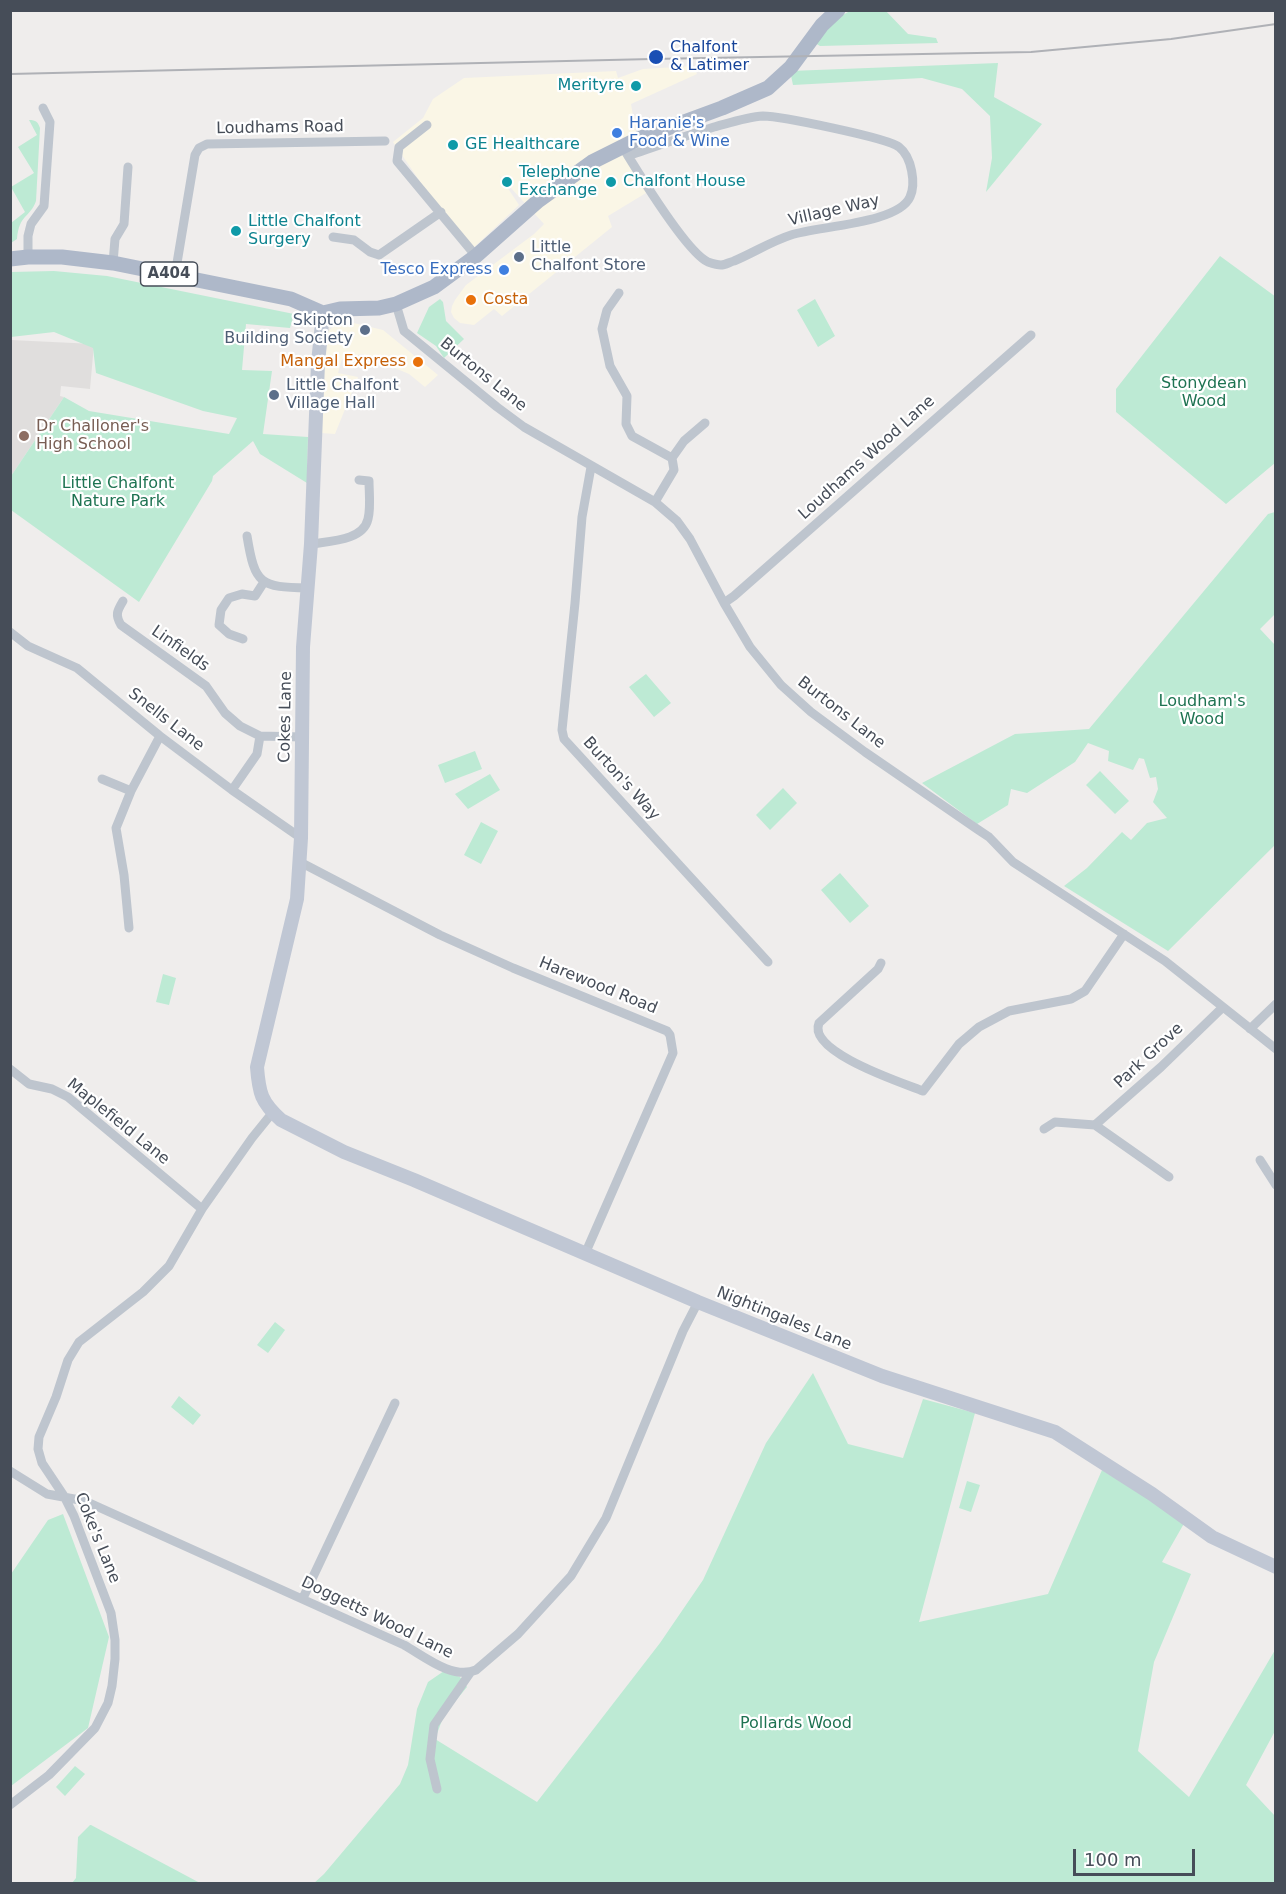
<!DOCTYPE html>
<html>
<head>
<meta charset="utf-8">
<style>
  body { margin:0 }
  #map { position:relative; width:1286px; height:1894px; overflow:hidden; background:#efedec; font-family:"DejaVu Sans",sans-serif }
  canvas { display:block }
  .frame { position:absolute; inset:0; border:12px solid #464d58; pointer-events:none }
  .scale { position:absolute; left:1073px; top:1849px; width:122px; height:27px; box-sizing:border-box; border:3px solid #464d58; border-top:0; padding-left:8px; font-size:18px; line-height:21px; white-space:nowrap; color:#464d58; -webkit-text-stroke:4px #fff; paint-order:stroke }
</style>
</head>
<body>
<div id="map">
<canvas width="1286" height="1894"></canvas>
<div class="frame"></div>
<div class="scale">100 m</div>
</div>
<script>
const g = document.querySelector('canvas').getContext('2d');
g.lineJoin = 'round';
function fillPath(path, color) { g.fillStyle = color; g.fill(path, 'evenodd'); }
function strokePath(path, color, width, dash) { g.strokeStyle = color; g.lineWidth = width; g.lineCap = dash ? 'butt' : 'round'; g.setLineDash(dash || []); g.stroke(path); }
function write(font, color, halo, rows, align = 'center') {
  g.font = font + ' "DejaVu Sans",sans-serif'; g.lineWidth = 4.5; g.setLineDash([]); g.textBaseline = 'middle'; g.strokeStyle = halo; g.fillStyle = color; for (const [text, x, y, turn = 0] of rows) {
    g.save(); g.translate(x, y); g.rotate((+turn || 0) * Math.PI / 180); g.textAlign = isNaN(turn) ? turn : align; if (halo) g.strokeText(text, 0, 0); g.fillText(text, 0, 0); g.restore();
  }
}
const commercial = new Path2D(`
  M693 66 697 74 631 104 636 133 623 146 646 193 608 216 612 227 502 316 494 309 474 325 460 323 454 318 451 312 452 306 455 300 466 285 534 234 544 224 499 175 519 205 470 251 441 212 393 142 423 118 433 99 464 78 616 71 618 78 643 69Z
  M341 320 383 330 438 375 425 387 409 374 362 354 342 359 338 373 358 377 335 434 321 433 326 333Z`);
const education = new Path2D(`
  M11 340 94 344 90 389 61 386 60 396 64 397 11 476Z`);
const green = new Path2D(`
  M885 10 908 34 936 38 938 43 820 46 815 43 839 17 850 11Z
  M998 63 994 97 1042 124 986 192 992 158 990 116 962 89 922 78 793 85 790 71Z
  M29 120C36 120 38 122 40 128L36 201C30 218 19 214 17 239L11 243V223L25 212 11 187 34 173 18 147 37 135Z
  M1220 256 1276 297 1275 463 1226 504 1116 412V389Z
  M54 271 107 276 294 314 290 328 246 324 242 370 272 371 263 434 308 437 307 483 260 454 253 441 213 476 212 481 139 602 11 510V476L64 397 89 411 229 434 237 418 203 411 96 373 93 348 54 332 11 337V272Z
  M440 299 443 302 446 321 464 339 444 358 436 346 417 333 429 307Z
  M815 299 835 336 818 347 797 310Z
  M1275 512V614L1260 629 1275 645V845L1168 951 1064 886 1087 868 1122 832 1131 840 1147 823 1167 818 1153 802 1158 789 1156 777 1150 778 1144 759 1139 758 1133 770 1108 761 1109 751 1088 743 1075 762 1027 793 1011 789 1008 805 977 824 922 783 1015 734 1089 729 1268 514Z
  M646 674 671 703 654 717 629 687Z
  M475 751 482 769 445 783 438 765Z
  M1100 771 1129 801 1115 814 1086 785Z
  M490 774 500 790 468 809 455 794Z
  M783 788 797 803 770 830 756 815Z
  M481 822 498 831 481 864 464 855Z
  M840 873 869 906 850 923 821 890Z
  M163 974 176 978 169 1005 156 1002Z
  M275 1322 285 1330 268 1353 257 1345Z
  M813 1373 848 1444 903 1458 923 1399 975 1413 919 1622 1048 1594 1102 1470 1186 1520 1162 1562 1191 1574 1154 1662 1138 1751 1189 1797 1275 1650V1731L1246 1785 1275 1816V1883L313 1884 324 1874 400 1784 408 1765 417 1709 428 1682 444 1671 460 1677 467 1687 444 1715 435 1739 537 1802 660 1643 703 1580 766 1443Z
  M179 1396 201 1415 193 1425 171 1407Z
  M967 1481 980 1485 971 1512 959 1508Z
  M63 1514 109 1637 88 1728 11 1786V1574L48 1520Z
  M75 1766 85 1774 65 1796 56 1787Z
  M90 1825H91L200 1883H72L76 1878 78 1837Z`);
const minor = new Path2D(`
  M427 125 399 147 397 161 476 256
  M622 146C636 169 686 252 708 262 711 263 718 265 721 265 725 265 730 262 734 261 753 253 772 241 791 235 818 226 898 224 910 197 916 184 912 157 899 147 888 138 780 116 763 116 747 117 729 123 714 127 685 136 657 146 628 156
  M333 237 354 240 370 252 379 255 441 212
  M28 257V236L31 224 44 206 50 122 43 108
  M113 263 115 239 124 224 128 167
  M175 275 195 155 199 148 207 144 385 141
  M619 293 607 310 602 329 610 366 627 396 626 424 632 436 672 458 674 470 655 502
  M396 304 404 331 497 407 524 427 655 502 677 521 690 539 724 603 750 647 781 685 811 712 865 752 977 829 989 837 1013 862 1165 961 1276 1049
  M672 458 684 441 705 423
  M591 467 582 517 575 603 562 730 564 739 768 962
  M247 536C255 585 260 587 308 588
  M311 544C329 541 363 541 368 519 371 508 369 492 369 481L359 480
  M123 601C117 611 115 615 121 625L206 686 225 713 240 726 260 736 303 737
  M724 603 734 596 1031 335
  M10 632 28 646 77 668 160 736 232 790 301 838
  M243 639 229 634 219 625 221 610 229 598 242 594 255 596 264 582
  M102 779 131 791
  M232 790 257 754 260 736
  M300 862 440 935 513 968 667 1031 670 1035 673 1053 585 1254
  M129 928 124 875 116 828 131 791 160 736
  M881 963 878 969 819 1023C807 1052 903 1083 923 1091L959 1044 979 1027 1009 1011 1071 999 1085 991 1124 934
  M1250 1029 1276 1004
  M10 1069 29 1084 52 1089 68 1097 202 1209
  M1095 1125 1161 1067 1222 1008
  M1044 1129 1055 1122 1095 1125 1169 1177
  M1260 1160 1276 1185
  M10 1471 47 1494 85 1501 404 1645C424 1656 452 1680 476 1670L518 1634 571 1576 606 1518 683 1331 698 1302
  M303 1598 395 1403
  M437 1789 430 1759 434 1725 470 1673
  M10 1805 49 1775 95 1728 108 1703 112 1686 115 1659V1640L111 1613 74 1516 64 1496 42 1463 38 1449 39 1437 56 1397 68 1360 79 1342 143 1292 169 1266 202 1209 252 1138 273 1112`);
const secondary = new Path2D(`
  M323 313 318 363 311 544 303 647 301 838 297 899 257 1067C259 1093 261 1102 281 1120L344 1152 414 1180 698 1302 882 1376 1055 1432 1152 1494 1212 1537 1276 1567`);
const primary = new Path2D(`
  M10 259 28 257H62L113 263 291 299 323 313 340 309 379 308 396 304 434 287 476 256 538 201 592 162 638 139 722 108 768 88 791 67 822 25 838 10`);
const rail = new Path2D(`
  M10 74 652 59 1031 52 1171 39 1276 24`);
const markers = [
  [656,57,8,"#1a4fb4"],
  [636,86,6,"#0f9aa8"],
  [617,133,6,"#3f7fe0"],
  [453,145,6,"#0f9aa8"],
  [507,182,6,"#0f9aa8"],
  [611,182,6,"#0f9aa8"],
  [236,231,6,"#0f9aa8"],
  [519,257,6,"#5c6f8a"],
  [504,270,6,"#3f7fe0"],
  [471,300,6,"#e8710a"],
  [365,330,6,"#5c6f8a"],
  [418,362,6,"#e8710a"],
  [274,395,6,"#5c6f8a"],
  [24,436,6,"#8d6e63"]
];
const shields = [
  [169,274,57]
];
const shieldNames = [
  ["A404",169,274]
];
const transitNames = [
  ["Chalfont",670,48],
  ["& Latimer",670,66]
];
const cultureNames = [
  ["Merityre",624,86,"right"],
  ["GE Healthcare",465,145],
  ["Telephone",519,173],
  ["Exchange",519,191],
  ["Chalfont House",623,182],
  ["Little Chalfont",248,222],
  ["Surgery",248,240]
];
const shopNames = [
  ["Haranie's",629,124],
  ["Food & Wine",629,142],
  ["Tesco Express",492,270,"right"]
];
const streetNames = [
  ["Loudhams Road",280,128,-1],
  ["Village Way",834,211,-13],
  ["Burtons Lane",483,375,39],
  ["Loudhams Wood Lane",867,458,-42],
  ["Linfields",180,649,35],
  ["Burtons Lane",841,713,38],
  ["Cokes Lane",286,717,-89],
  ["Snells Lane",166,720,38],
  ["Burton's Way",621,779,48],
  ["Harewood Road",598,986,22],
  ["Park Grove",1149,1056,-43],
  ["Maplefield Lane",118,1122,39],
  ["Nightingales Lane",784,1319,22],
  ["Coke's Lane",97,1538,68],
  ["Doggetts Wood Lane",377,1618,26]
];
const serviceNames = [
  ["Little",531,248],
  ["Chalfont Store",531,266],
  ["Skipton",353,321,"right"],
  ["Building Society",353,339,"right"],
  ["Little Chalfont",286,386],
  ["Village Hall",286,404]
];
const foodNames = [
  ["Costa",483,300],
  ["Mangal Express",406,362,"right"]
];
const parkNames = [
  ["Stonydean",1204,384],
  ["Wood",1204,402],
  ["Little Chalfont",118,484],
  ["Nature Park",118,502],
  ["Loudham's",1202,702],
  ["Wood",1202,720],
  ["Pollards Wood",796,1724]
];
const educationNames = [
  ["Dr Challoner's",36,427],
  ["High School",36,445]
];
fillPath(commercial, '#faf6e6');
fillPath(education, '#e0dedd');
fillPath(green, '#bdead4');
strokePath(minor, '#bec5ce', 9);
strokePath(secondary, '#c0c7d4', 14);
strokePath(primary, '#aeb8c9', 15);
strokePath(rail, '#afb1b6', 2);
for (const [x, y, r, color] of markers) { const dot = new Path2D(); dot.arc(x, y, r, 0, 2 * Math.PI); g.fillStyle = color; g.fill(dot); strokePath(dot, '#fff', 2); }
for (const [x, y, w] of shields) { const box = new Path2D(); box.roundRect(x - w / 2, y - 12, w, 24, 4.5); g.fillStyle = '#fff'; g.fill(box); strokePath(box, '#464d58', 1.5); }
write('bold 15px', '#464d58', null, shieldNames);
write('16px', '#164399', '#fff', transitNames, 'left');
write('16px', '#0d838f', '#fff', cultureNames, 'left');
write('16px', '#366cbe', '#fff', shopNames, 'left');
write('16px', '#464d58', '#fff', streetNames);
write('16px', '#4e5e75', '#fff', serviceNames, 'left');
write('16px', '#c56008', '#fff', foodNames, 'left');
write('16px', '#1e7352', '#fff', parkNames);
write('16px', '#785e54', '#fff', educationNames, 'left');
</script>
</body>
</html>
